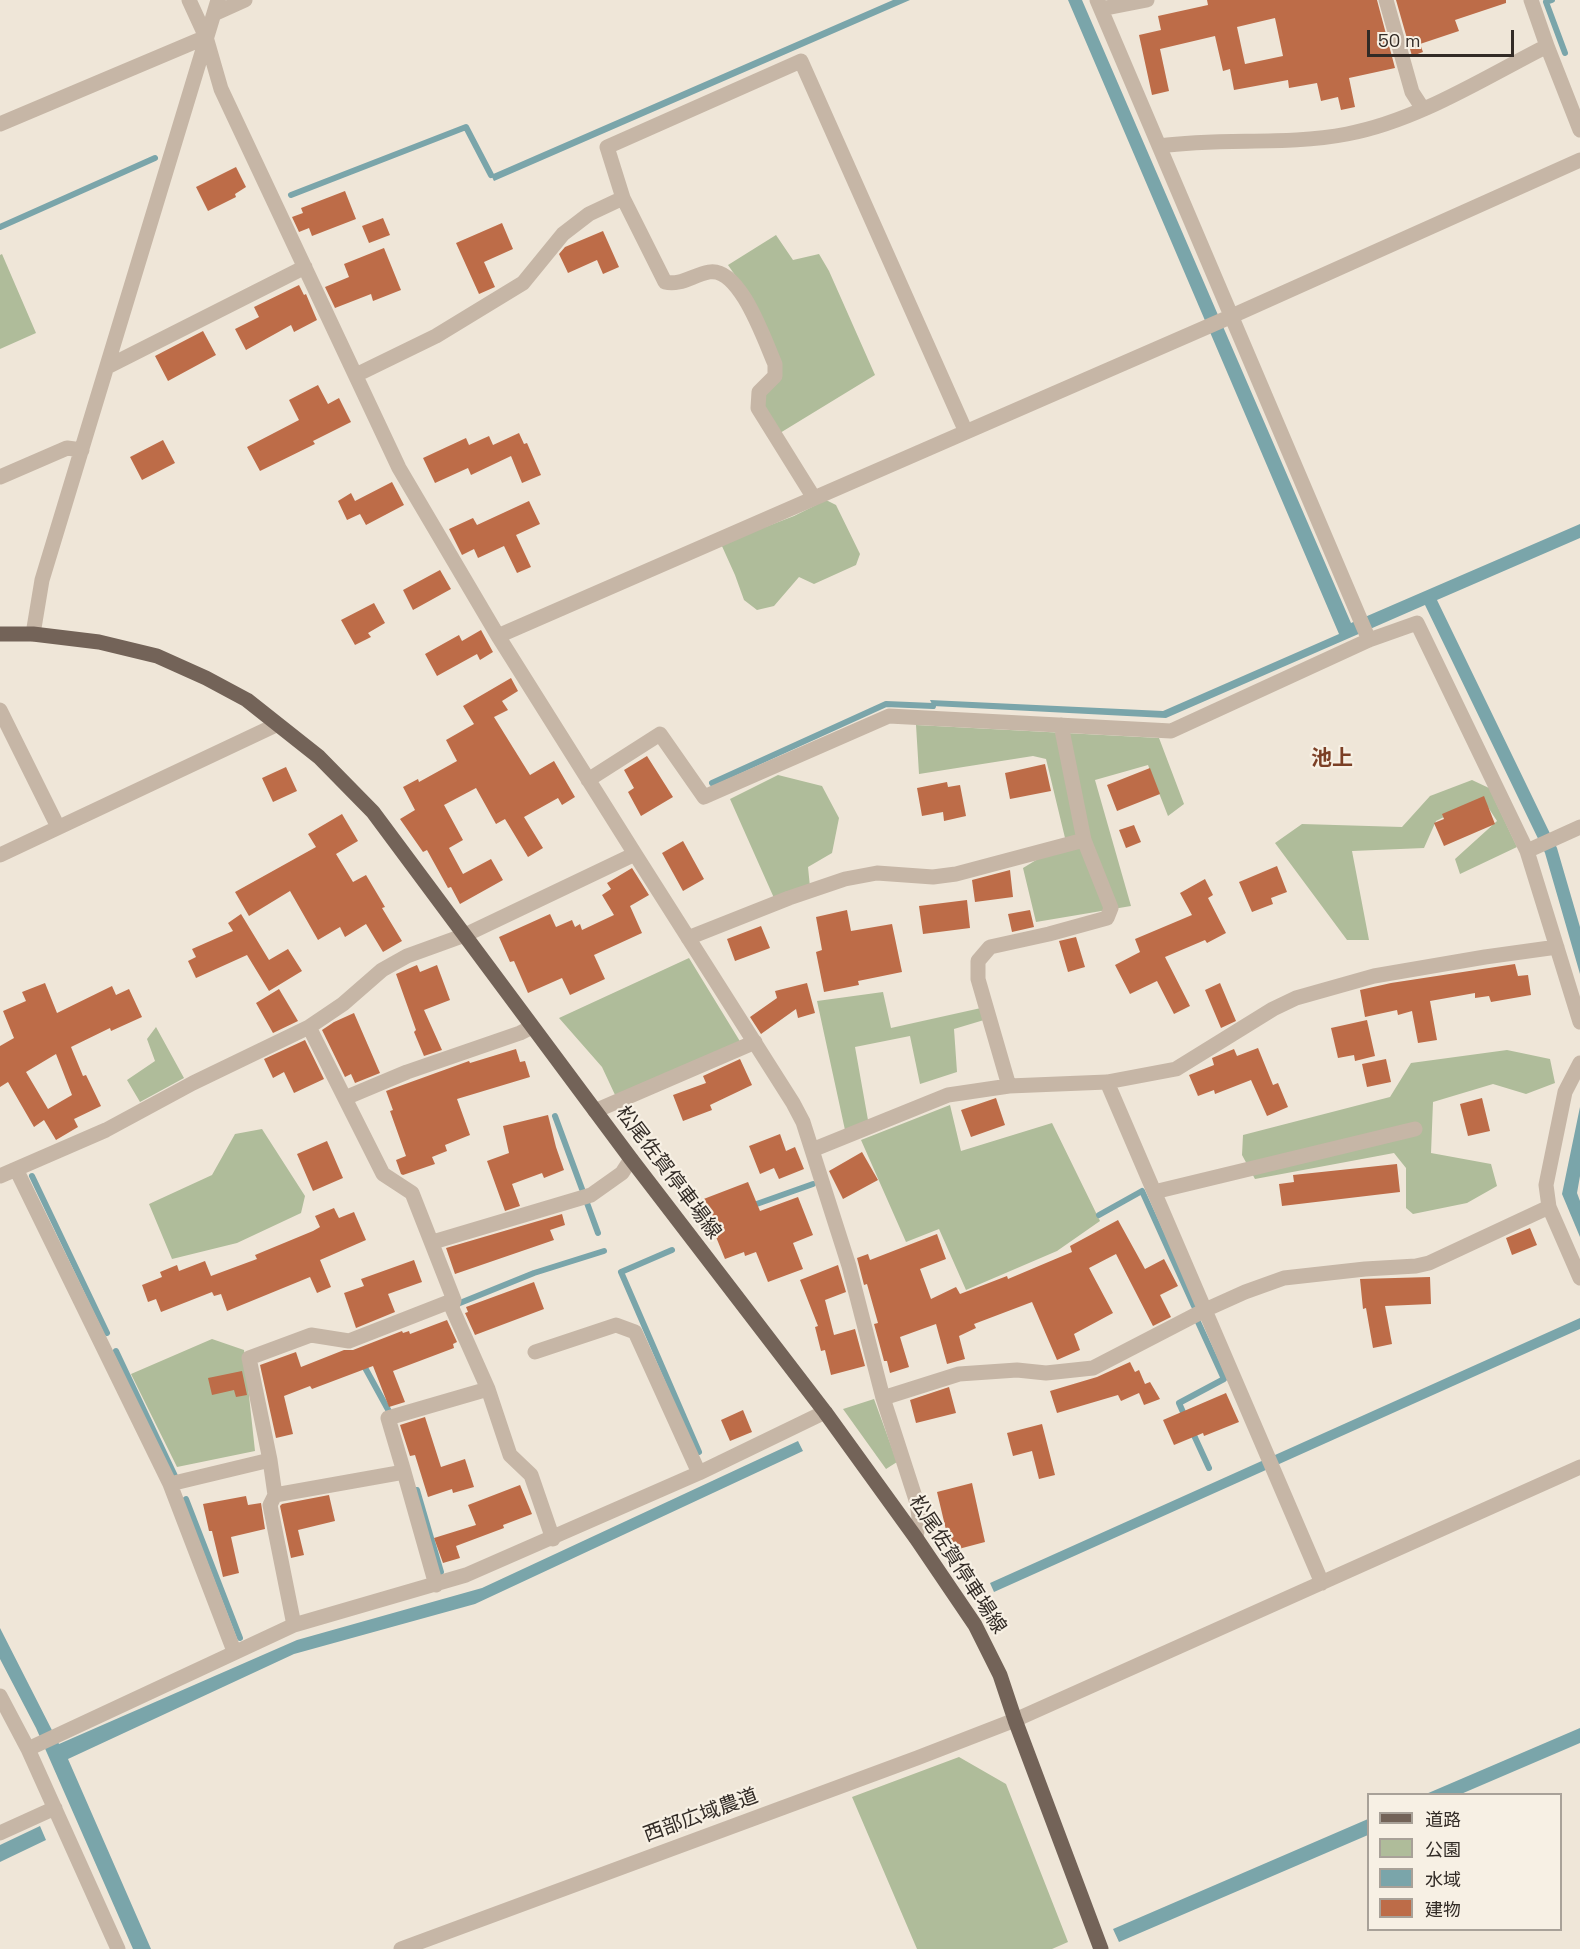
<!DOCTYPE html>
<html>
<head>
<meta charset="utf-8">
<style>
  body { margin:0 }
  #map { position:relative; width:1580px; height:1949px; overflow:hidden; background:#efe6d8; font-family:"Space Grotesk","Noto Sans JP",sans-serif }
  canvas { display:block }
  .legend { position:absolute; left:1367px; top:1793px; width:195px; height:138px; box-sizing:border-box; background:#f7f0e4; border:2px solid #a8a198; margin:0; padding:8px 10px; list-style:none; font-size:18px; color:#322b26 }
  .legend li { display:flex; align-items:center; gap:12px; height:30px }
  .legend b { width:30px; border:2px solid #a8a198 }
  .scale { position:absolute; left:1367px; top:30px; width:147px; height:27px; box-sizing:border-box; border:3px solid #322b26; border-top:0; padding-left:8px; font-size:18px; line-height:21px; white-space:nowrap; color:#322b26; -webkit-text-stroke:4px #f7f0e4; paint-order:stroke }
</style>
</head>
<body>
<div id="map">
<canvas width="1580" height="1949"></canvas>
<ul class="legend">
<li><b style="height:8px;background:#736358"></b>道路</li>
<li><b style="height:16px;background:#afbc9a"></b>公園</li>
<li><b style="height:16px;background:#7aa5aa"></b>水域</li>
<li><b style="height:16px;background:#bd6c48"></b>建物</li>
</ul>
<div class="scale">50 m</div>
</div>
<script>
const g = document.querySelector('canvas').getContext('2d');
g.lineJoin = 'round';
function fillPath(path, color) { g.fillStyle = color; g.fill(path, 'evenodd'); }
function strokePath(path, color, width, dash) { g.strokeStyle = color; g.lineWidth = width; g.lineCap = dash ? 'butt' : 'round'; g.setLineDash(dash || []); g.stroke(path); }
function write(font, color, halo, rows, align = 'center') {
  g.font = font + ' "Space Grotesk","Noto Sans JP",sans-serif'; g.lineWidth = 4.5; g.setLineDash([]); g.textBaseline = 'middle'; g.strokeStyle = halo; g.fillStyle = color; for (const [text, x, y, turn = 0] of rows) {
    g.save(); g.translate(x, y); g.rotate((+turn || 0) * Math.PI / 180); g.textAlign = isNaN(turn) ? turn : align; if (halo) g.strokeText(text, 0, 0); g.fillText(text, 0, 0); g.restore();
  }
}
const green = new Path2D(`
  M776 235 793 260 819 254 829 271 875 375 780 433 763 408 764 392 782 376 748 294 728 265Z
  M2 254 36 333 0 349V255Z
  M826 500 836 505 860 554 856 565 814 584 799 577 774 606 757 610 744 600 735 575 721 544 794 516Z
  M916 725 1159 738 1184 804 1168 816 1148 765 1095 780 1131 906 1036 922 1023 868 1066 842 1046 759 1033 756 919 774Z
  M778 775 822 786 839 818 832 853 808 867 810 887 774 898 730 799Z
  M1472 780 1489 788 1517 847 1460 874 1455 859 1497 821 1482 798 1436 821 1424 848 1352 851 1369 940H1347L1275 843 1302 824 1402 827 1430 796Z
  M689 958 741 1043 616 1097 602 1067 559 1018Z
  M883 992 891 1028 981 1008 984 1020 954 1029 957 1072 920 1084 910 1036 855 1047 868 1120 845 1130 817 1001Z
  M156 1027 184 1078 140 1102 127 1080 155 1061 147 1039Z
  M1507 1050 1550 1059 1555 1083 1526 1094 1493 1084 1433 1102 1431 1153 1491 1164 1497 1186 1467 1203 1413 1214 1406 1208V1168L1394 1153 1255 1179 1242 1155 1243 1135 1390 1097 1411 1063Z
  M950 1105 961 1151 1052 1123 1100 1221 1057 1251 966 1290 939 1229 906 1242 861 1140Z
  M262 1129 305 1196 301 1213 237 1243 172 1259 149 1204 212 1175 235 1134Z
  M212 1339 244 1350 255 1451 177 1467 131 1374Z
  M874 1399 897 1462 886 1469 843 1409Z
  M959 1757 1006 1784 1068 1942 1052 1949H917L852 1797Z`);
const water = new Path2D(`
  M893 0H910L494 181 491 175Z
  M1068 0H1082L1351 623 1580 524V538L1437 600 1557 848 1580 927V974L1545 853 1425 605 1166 718 933 706 930 700 1163 711 1339 634Z
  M1580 1107V1176L1577 1193 1580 1201V1237L1562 1194Z
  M1580 1318V1329L994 1592 990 1583Z
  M798 1441 803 1451 475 1604 294 1654 68 1759 151 1949H133L36 1728 0 1659V1628L59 1744 297 1640 482 1588Z
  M1580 1728V1743L1461 1794H1426Z
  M1368 1819V1835L1119 1942 1113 1929Z
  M40 1826 46 1840 0 1862V1845Z`);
const stream = new Path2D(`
  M1552 0 1546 2 1565 53
  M291 195 466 127 491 175
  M0 227 155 158
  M712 783 886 704 933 706
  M555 1116 582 1189
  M32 1176 107 1333
  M587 1203 598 1233
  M751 1206 813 1184
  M1099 1215 1142 1191 1194 1306
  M705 1228 718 1222
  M672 1250 621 1272 699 1452
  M455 1305 534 1273 604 1251
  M116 1351 175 1476
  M363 1364 391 1415
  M1186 1419 1179 1403 1224 1379 1198 1322
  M1192 1431 1209 1468
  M417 1490 441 1572
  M186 1499 240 1638`);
const building = new Path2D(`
  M1207 0H1377L1395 68 1349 78 1355 107 1341 110 1338 97 1321 101 1317 83 1289 88 1288 80 1234 90 1230 69 1223 71 1215 36 1160 49 1169 91 1152 95 1139 35 1161 30 1158 16 1208 5ZM1275 18 1283 56 1245 64 1237 27Z
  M1396 0H1506V3L1455 20 1459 31 1420 44 1423 52 1412 56Z
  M236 167 246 187 235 194 236 197 208 211 196 187Z
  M345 191 356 219 312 236 309 228 299 232 292 217 303 213 301 208Z
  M383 218 390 235 369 243 362 226Z
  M502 223 513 249 484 262 495 287 479 294 456 243Z
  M603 231 619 267 603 274 597 260 568 273 559 254 565 247Z
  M384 248 401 290 373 301 371 294 335 308 325 287 349 277 344 264Z
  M299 285 304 295 306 294 317 320 294 332 291 325 246 350 235 329 259 317 254 307Z
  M203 331 216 355 168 381 155 356Z
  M318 385 328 404 339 398 351 422 313 441 315 444 260 471 247 447 299 420 289 400Z
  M519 433 524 444 527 443 541 475 522 483 511 456 471 475 468 468 435 483 423 458 466 438 469 445 489 436 493 445Z
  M163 440 175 463 142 480 130 457Z
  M392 482 404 505 366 525 360 514 347 520 338 501 351 493 355 501Z
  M529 501 540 524 516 535 531 567 517 573 504 546 478 558 474 549 462 555 449 529 473 518 477 525Z
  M440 570 451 589 413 610 403 590Z
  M374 603 385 623 368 633 371 637 355 645 341 620Z
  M481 630 493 652 480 660 477 654 437 676 425 654 459 635 462 641Z
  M511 678 518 691 502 701 508 710 494 717 530 775 554 761 575 797 562 805 558 798 524 817 543 848 528 857 505 819 496 824 476 788 444 805 463 840 449 848 463 874 491 859 503 880 460 904 451 887 448 888 427 850 423 852 400 819 415 810 403 787 418 779 419 782 457 761 446 740 474 724 463 706Z
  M647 756 673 797 641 816 628 792 634 788 624 770Z
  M1045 764 1051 791 1010 799 1005 773Z
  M286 767 297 791 273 802 262 778Z
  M1150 768 1160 794 1117 811 1107 785Z
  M947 782 948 787 960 785 966 816 944 821 943 812 922 816 917 788Z
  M1484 796 1495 824 1444 846 1434 823 1444 819 1442 814Z
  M342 814 358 841 336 854 353 882 366 875 385 907 382 908 402 941 383 952 366 924 345 937 340 927 318 940 290 891 249 916 235 892 316 847 308 834Z
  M1134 825 1141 842 1126 848 1119 830Z
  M683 841 704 879 683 891 662 853Z
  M1277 866 1287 892 1271 898 1273 904 1252 912 1239 882Z
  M632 868 649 895 630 906 642 933 594 955 605 979 570 995 562 978 528 993 514 961 510 962 499 937 550 914 556 927 572 920 575 927 580 924 582 930 614 915 602 895 611 889 607 883Z
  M1010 870 1013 897 975 902 972 880Z
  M1205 879 1213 895 1208 898 1226 933 1207 943 1205 940 1165 957 1190 1006 1174 1014 1157 981 1130 994 1115 965 1140 952 1135 939 1192 915 1180 893Z
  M967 900 970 928 923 934 919 906Z
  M847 910 851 931 892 924 902 972 858 981 859 985 824 992 816 952 822 950 816 917Z
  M1030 910 1034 927 1012 932 1008 914Z
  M241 914 269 960 288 949 302 971 269 991 247 955 196 978 188 961 196 957 192 949 233 931 228 923Z
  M761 926 770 948 735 961 727 939Z
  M1076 937 1085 967 1068 972 1059 941Z
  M1515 964 1518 976 1528 975 1531 995 1491 1002 1489 996 1475 998V993L1430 1001 1437 1040 1418 1043 1412 1011 1398 1015 1397 1010 1365 1017 1360 990 1391 983Z
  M417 965 420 972 437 965 450 1000 424 1010 442 1050 424 1056 414 1032 416 1030 396 974Z
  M45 983 57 1013 112 986 116 995 129 989 142 1017 111 1031 110 1028 71 1047 83 1076 86 1075 101 1106 74 1119 78 1127 56 1140 44 1120 34 1127 8 1082 0 1087V1046L14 1038 3 1011 26 1001 22 992ZM56 1054 72 1095 48 1109 26 1072Z
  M807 983 815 1013 798 1018 796 1009 761 1034 750 1017 777 998 775 991Z
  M1220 983 1236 1021 1221 1028 1205 990Z
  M279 989 298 1021 273 1033 256 1003Z
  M354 1013 380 1073 355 1083 351 1074 345 1077 322 1030 334 1022Z
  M1367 1020 1375 1056 1355 1061 1354 1055 1338 1058 1331 1028Z
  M305 1040 324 1079 294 1093 284 1072 273 1078 264 1059Z
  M1258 1048 1273 1085 1278 1083 1288 1107 1267 1116 1251 1080 1215 1094 1214 1090 1198 1096 1189 1075 1214 1065 1212 1058 1234 1049 1237 1056Z
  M516 1049 520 1062 525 1061 530 1077 457 1099 470 1135 445 1145 447 1151 432 1157 435 1164 403 1175 401 1174 396 1160 406 1156 390 1111 393 1110 386 1091 469 1061 470 1063Z
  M740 1059 752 1085 710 1105 712 1110 683 1121 673 1095 706 1083 703 1076Z
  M1386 1059 1391 1082 1367 1087 1362 1064Z
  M996 1098 1005 1125 971 1137 961 1110Z
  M1482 1098 1490 1131 1468 1136 1460 1104Z
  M548 1115 556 1147 564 1170 544 1178 542 1173 512 1184 520 1206 505 1211 487 1161 509 1153 503 1126Z
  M780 1134 786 1151 795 1147 804 1169 779 1179 774 1168 760 1174 749 1146Z
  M327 1141 343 1178 313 1191 297 1154Z
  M862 1152 878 1180 843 1199 829 1171Z
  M1397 1164 1400 1192 1282 1206 1279 1184 1294 1182 1293 1175Z
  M748 1182 760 1211 798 1197 813 1235 793 1243 803 1269 768 1282 756 1252 745 1256 744 1252 725 1259 701 1200Z
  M334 1208 339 1218 354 1212 366 1240 320 1260 331 1287 317 1293 310 1277 227 1311 221 1294 214 1296 212 1292 161 1312 156 1299 148 1302 142 1285 162 1277 160 1272 177 1265 179 1271 205 1261 211 1276 257 1259 255 1255 313 1231 320 1227 315 1216Z
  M562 1214 565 1225 550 1230 554 1240 455 1274 446 1248Z
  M1118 1220 1145 1269 1164 1259 1178 1286 1160 1295 1171 1317 1153 1326 1116 1254 1089 1268 1113 1313 1074 1334 1080 1350 1057 1360 1032 1302 974 1324 976 1328 959 1336 965 1359 947 1364 936 1324 900 1337 909 1367 890 1373 887 1361H884L874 1324 878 1323 867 1284 864 1285 857 1258 868 1254 870 1260 937 1234 946 1259 920 1269 931 1299 956 1287 960 1294 1007 1276 1008 1279 1072 1252 1070 1246Z
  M1530 1228 1537 1245 1512 1255 1506 1238Z
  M414 1260 422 1282 388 1294 395 1312 356 1328 344 1293 364 1286 361 1279Z
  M838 1265 846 1292 825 1300 831 1323 834 1335 855 1329 865 1366 831 1375 825 1350 821 1351 815 1327 818 1326 800 1280Z
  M1430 1277 1431 1304 1385 1306 1392 1344 1373 1348 1366 1308 1363 1309 1360 1279Z
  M534 1282 544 1309 475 1335 465 1313 468 1312 466 1307Z
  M447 1320 457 1342 453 1344 454 1348 393 1371 405 1402 389 1407 373 1366 312 1389 310 1386 284 1396 293 1434 276 1438 260 1365 296 1352 301 1367 344 1350H353L402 1331 403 1333 409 1331 410 1334Z
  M1130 1362 1135 1372 1139 1370 1145 1384 1150 1382 1160 1399 1144 1405 1139 1393 1121 1401 1118 1395 1057 1413 1050 1391 1097 1377Z
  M242 1371 247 1395 236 1397 234 1390 212 1395 208 1378Z
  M949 1387 956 1413 916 1423 910 1400Z
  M1226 1393 1239 1422 1204 1436 1203 1433 1174 1445 1163 1420Z
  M743 1410 752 1432 730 1441 721 1420Z
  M425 1417 441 1467 465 1459 474 1487 453 1493 452 1489 428 1497 415 1455 410 1456 400 1425Z
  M1042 1424 1055 1475 1039 1479 1032 1451 1013 1456 1007 1433Z
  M972 1483 985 1542 951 1551 937 1492Z
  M520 1485 532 1514 503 1525 504 1528 456 1546 460 1558 443 1563 434 1538 476 1525 468 1505Z
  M329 1495 335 1521 298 1530 304 1555 291 1558 280 1506 282 1504Z
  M246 1496 248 1505 261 1503 265 1529 231 1537 239 1573 223 1577 212 1531H209L203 1504Z`);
const minor = new Path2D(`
  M1097 0 1369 640
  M1386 0 1412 92 1423 109
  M1531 0 1547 46
  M1101 9 1147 0
  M214 14 245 0
  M0 124 206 37
  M1160 146C1222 137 1285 146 1347 134 1417 121 1484 78 1547 46L1580 130
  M623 198 607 147 801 61 966 432
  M107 367 305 267
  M356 375 436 336 523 283 563 234 589 214 623 198 665 282C680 286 693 275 709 272 740 266 765 342 775 364V376L759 392 758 408 814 498
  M0 477 67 448 82 450
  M33 634 42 580 218 0
  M498 636 1232 316 1580 160
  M0 710 58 827
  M588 780 660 734 704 797 889 716 1171 731 1369 640 1417 623 1527 851 1580 1022
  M1527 851 1580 827
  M635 854 793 1103 803 1122 849 1266 883 1398 917 1503 919 1517 916 1538
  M0 855 276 725
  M688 938 789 898 845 879 877 873 933 877 956 874 1084 840 1061 725
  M309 1027 383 1174 412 1193 454 1300 452 1308 488 1389 510 1455 531 1475 553 1539
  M1580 1063 1565 1092 1546 1185 1549 1207 1580 1278
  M1107 1082 1322 1583
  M1009 1086 978 979V961L990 947 1049 934 1107 918 1111 908 1084 840
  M345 1098 407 1072 520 1033 532 1027
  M595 1111 755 1042
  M812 1150 948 1095 1009 1086 1107 1082 1176 1069 1273 1009 1296 998 1374 976 1485 957 1557 947
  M16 1169 170 1484 234 1651
  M0 1176 106 1130 193 1083 309 1027 343 1004 382 970 407 956 465 935 635 854 498 636 399 468 221 89 206 37 189 0
  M1154 1192 1415 1129
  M433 1242 591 1195 622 1173 631 1159
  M535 1352 616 1325 635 1332 699 1473
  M883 1398 959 1374 1017 1370 1046 1373 1093 1368 1205 1310 1245 1292 1284 1278 1365 1269 1416 1266 1429 1263 1549 1207
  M270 1460 275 1495 404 1472 436 1585
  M404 1472 388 1418 488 1389
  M170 1484 270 1460 249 1358 311 1335 349 1341 454 1300
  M275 1495 270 1505 294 1625
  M0 1696 28 1749 118 1949
  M28 1749 294 1625 466 1575 699 1473 825 1412
  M0 1833 55 1808
  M401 1949 917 1758 1015 1720 1580 1467`);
const major = new Path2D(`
  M0 634H33L99 642 157 656 206 678 247 700 319 757 373 812 631 1159 825 1412 916 1538 975 1625 1000 1675 1015 1720 1101 1949`);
const streetNames = [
  ["松尾佐賀停車場線",668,1173,53],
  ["松尾佐賀停車場線",957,1565,57],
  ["西部広域農道",701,1816,-20]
];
const neighbourhoodNames = [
  ["池上",1332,759]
];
fillPath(green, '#afbc9a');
fillPath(water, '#7aa5aa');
strokePath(stream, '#7aa5aa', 6);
fillPath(building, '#bd6c48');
strokePath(minor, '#c6b6a6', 15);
strokePath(major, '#736358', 15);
write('20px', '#322b26', '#f7f0e4', streetNames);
write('bold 21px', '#7b3f25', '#f7f0e4', neighbourhoodNames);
</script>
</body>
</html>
